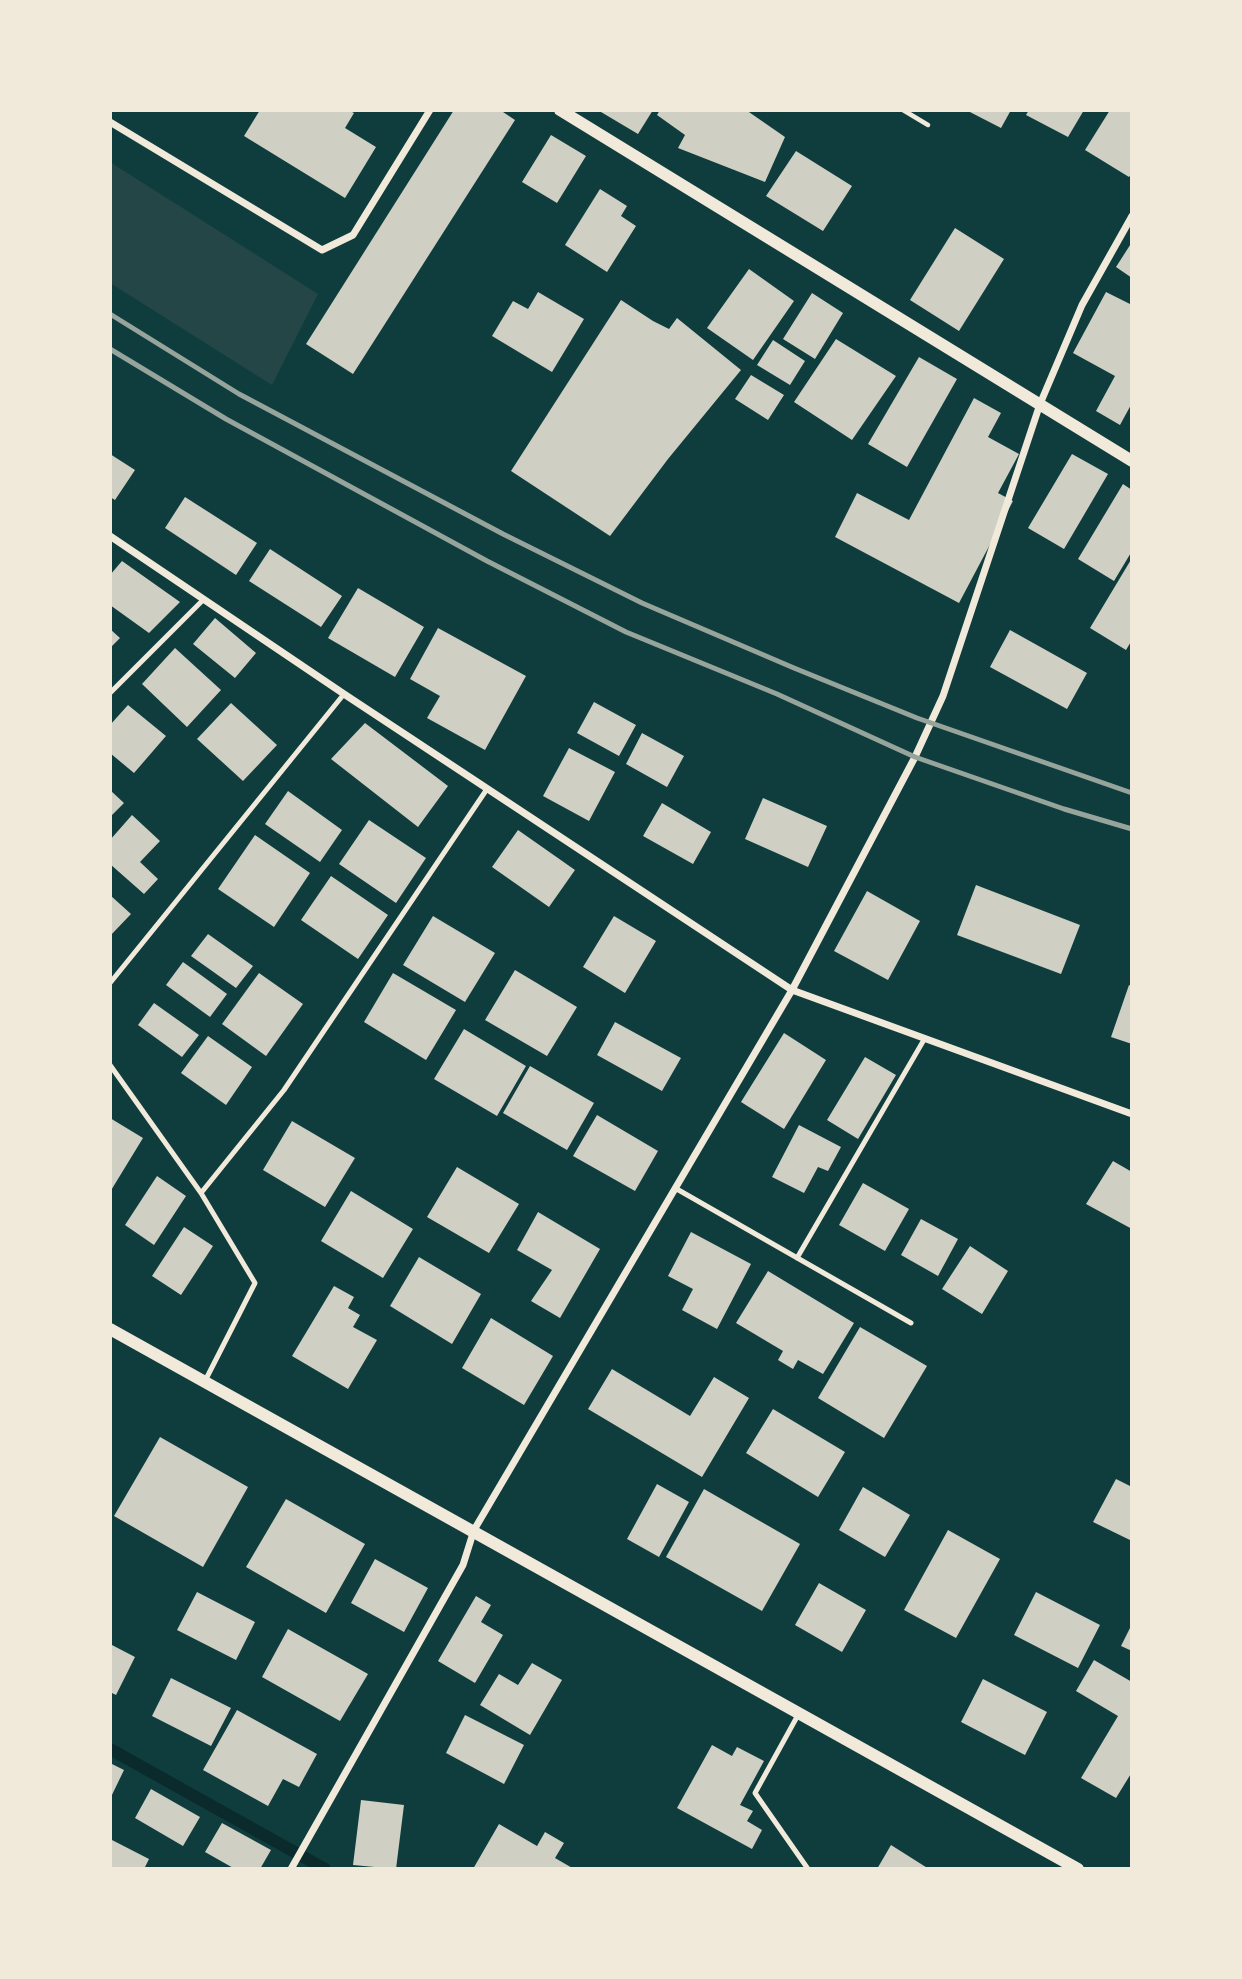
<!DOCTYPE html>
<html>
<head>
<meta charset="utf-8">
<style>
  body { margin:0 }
  #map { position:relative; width:1242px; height:1979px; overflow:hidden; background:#0f3d3e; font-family:"Open Sans",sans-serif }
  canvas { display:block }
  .frame { position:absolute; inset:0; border:112px solid #f1e9da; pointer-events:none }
</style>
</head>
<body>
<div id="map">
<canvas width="1242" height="1979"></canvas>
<div class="frame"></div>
</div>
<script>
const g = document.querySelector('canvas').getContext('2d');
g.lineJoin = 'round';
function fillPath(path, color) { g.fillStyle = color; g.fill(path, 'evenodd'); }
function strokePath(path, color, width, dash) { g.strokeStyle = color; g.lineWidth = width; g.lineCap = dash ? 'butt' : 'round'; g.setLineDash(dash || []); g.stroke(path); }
const green = new Path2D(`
  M110 162 318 294 272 385 110 283Z`);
const stream = new Path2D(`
  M110 1749 325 1869`);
const building = new Path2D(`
  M260 110H348L354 113 345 128 376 147 345 198 244 136Z
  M454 110H500L515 120 353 374 306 344Z
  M603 110H653L638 134 601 112Z
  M660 110H746L785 137 765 182 678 148 685 135 657 115Z
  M966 110H1011L1001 128Z
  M1029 110H1084L1068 137 1026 115Z
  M1110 110H1128L1132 113V173L1129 177 1085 150Z
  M551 135 586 156 557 203 522 182Z
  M796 151 852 186 823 231 766 196Z
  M600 189 627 206 621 216 636 226 607 272 565 245Z
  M955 228 1004 259 959 331 910 300Z
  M1132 242V278L1116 267Z
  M749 269 794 301 753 360 707 328Z
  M538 292 584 319 552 372 492 336 513 301 528 309Z
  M1106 292 1132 305V403L1120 425 1096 411 1115 376 1073 353Z
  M812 293 843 313 815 359 783 339Z
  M621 300 653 321 669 329 677 318 741 370 668 459 610 536 511 471Z
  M836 339 896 376 852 440 794 402Z
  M773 340 805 361 790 385 757 365Z
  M919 357 957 379 907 467 868 444Z
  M751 375 784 395 768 420 735 399Z
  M974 398 1001 413 988 437 1019 454 998 493 1013 501 959 603 835 537 857 493 909 520Z
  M110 454 135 470 115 500 110 497Z
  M1072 454 1108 474 1064 549 1028 528Z
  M1123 484 1132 490V551L1114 581 1078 559Z
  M185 497 257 543 236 575 165 528Z
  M270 549 342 596 321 627 249 581Z
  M1132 558V640L1126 650 1090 628Z
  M122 561 180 602 149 633 110 605V575Z
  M358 588 424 627 395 677 328 638Z
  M215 618 256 653 235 678 193 644Z
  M438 628 526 676 485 750 427 718 440 696 410 679Z
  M110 629 120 638 110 648Z
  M1010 630 1087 673 1067 709 990 667Z
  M175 648 221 690 187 727 142 684Z
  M594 702 636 725 619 756 577 733Z
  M231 703 277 745 243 781 197 739Z
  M128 705 166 736 134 773 110 753V725Z
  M365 723 448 786 418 827 331 759Z
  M642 733 684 756 667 787 626 764Z
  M569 748 615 772 589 821 543 796Z
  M110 790 124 803 110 817Z
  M288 791 342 830 320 862 265 824Z
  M763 798 827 826 808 867 745 839Z
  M662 803 711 832 693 864 643 836Z
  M132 815 160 841 140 862 158 879 144 894 110 864V840Z
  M369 820 426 858 396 903 339 864Z
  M518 830 575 870 549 907 492 867Z
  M255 835 310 873 274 927 218 889Z
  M331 876 388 915 358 959 301 920Z
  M976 885 1080 925 1061 974 957 935Z
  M867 891 920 921 888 980 834 951Z
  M110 895 131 914 110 936Z
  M433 916 495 953 465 1002 403 965Z
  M614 916 656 941 625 993 583 967Z
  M208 934 253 966 236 988 191 956Z
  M183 962 227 994 210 1017 166 985Z
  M515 970 577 1007 547 1056 485 1020Z
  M259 973 303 1004 266 1056 222 1024Z
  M393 973 456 1010 426 1060 364 1022Z
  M1129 985 1132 986V1044L1111 1037Z
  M154 1003 199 1035 182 1057 138 1025Z
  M615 1022 681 1058 662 1091 597 1055Z
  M464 1029 526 1066 497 1116 434 1079Z
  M784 1033 826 1060 784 1129 741 1102Z
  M208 1036 252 1067 226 1105 181 1073Z
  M865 1057 896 1075 858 1139 827 1120Z
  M530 1066 594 1103 567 1150 503 1113Z
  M597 1115 658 1151 635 1191 573 1156Z
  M110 1118 143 1138 110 1192Z
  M292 1121 355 1158 325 1207 263 1170Z
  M799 1125 841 1147 828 1171 818 1167 804 1193 772 1177Z
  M1113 1161 1132 1172V1229L1086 1204Z
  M457 1167 519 1204 489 1253 427 1217Z
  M157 1176 186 1196 154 1245 125 1225Z
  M863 1183 909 1209 885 1251 839 1225Z
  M351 1191 413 1229 383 1278 321 1241Z
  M538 1212 600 1249 560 1318 531 1301 552 1270 517 1250Z
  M921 1219 958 1239 938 1276 901 1255Z
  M184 1227 213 1246 181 1295 152 1276Z
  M691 1232 751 1264 717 1329 682 1310 693 1289 668 1276Z
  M970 1246 1008 1271 982 1314 942 1289Z
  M419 1257 481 1294 452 1344 390 1306Z
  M768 1271 854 1323 823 1374 798 1360 793 1369 778 1360 783 1351 736 1323Z
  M334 1286 354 1297 348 1308 360 1315 353 1327 377 1340 348 1389 292 1356Z
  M491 1318 553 1356 524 1405 462 1368Z
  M860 1327 927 1366 884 1438 818 1398Z
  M612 1369 690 1416 714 1377 749 1398 702 1477 588 1409Z
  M773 1409 845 1452 818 1497 746 1453Z
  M160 1437 248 1487 203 1567 114 1516Z
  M1116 1479 1132 1487V1541L1093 1522Z
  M657 1484 689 1502 659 1557 627 1539Z
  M863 1487 910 1515 885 1557 839 1530Z
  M704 1489 800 1544 762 1611 666 1557Z
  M286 1499 365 1544 326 1613 246 1567Z
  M948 1530 1000 1559 956 1638 904 1610Z
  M375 1559 428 1588 404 1632 351 1603Z
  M819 1583 866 1610 842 1652 795 1625Z
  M197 1592 255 1622 236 1660 177 1630Z
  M1036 1592 1100 1625 1078 1668 1014 1635Z
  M476 1596 491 1605 481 1622 503 1635 475 1683 438 1661Z
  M1132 1624V1651L1121 1646Z
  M288 1629 368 1674 340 1721 262 1677Z
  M110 1644 135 1657 116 1695 110 1692Z
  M1094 1660 1132 1682V1772L1116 1798 1081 1778 1118 1716 1076 1691Z
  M532 1663 562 1680 530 1735 480 1705 499 1674 518 1685Z
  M171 1678 231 1708 211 1746 152 1716Z
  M983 1679 1047 1712 1025 1755 961 1722Z
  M237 1710 317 1754 299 1787 283 1779 268 1806 203 1770Z
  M465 1715 524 1745 504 1784 446 1753Z
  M712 1745 732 1756 737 1747 764 1761 740 1805 753 1811 747 1821 762 1830 752 1849 677 1808Z
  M110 1763 124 1770 110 1799Z
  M151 1789 200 1817 183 1846 135 1818Z
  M361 1800 404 1805 396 1869 353 1865Z
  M222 1823 271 1850 260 1869H235L205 1852Z
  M499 1824 537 1846 545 1832 564 1843 555 1858 574 1869H473Z
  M112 1840 149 1859 144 1869H110V1844Z
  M891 1845 929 1869H877Z`);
const path = new Path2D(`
  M903 110 928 125`);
const service = new Path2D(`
  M110 693 204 599
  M110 983 344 694
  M110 1065 201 1193 255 1283 205 1381
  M675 1188 911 1323
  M201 1193 284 1090 487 789
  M797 1258 925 1038
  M798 1715 755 1793 808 1869`);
const minor = new Path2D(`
  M110 122 322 250 353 235 430 110
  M110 536 344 694 792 990 1132 1114
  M291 1869 463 1565 474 1530 792 990 915 757 943 696 1040 404 1082 305 1132 216`);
const tertiary = new Path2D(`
  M560 110 1132 461
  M110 1329 1078 1869`);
const rail = new Path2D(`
  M110 314 239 394 503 534 642 603 794 668 917 718 1132 793
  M110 349 226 419 487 561 626 632 777 694 915 757 1064 809 1132 829`);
fillPath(green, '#244646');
strokePath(stream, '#0a2a2b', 12);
fillPath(building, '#cfcfc3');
strokePath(path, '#f1e9da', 4.5);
strokePath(service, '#f1e9da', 5);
strokePath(minor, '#f1e9da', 7);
strokePath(tertiary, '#f1e9da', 12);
strokePath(rail, '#97a49c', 5);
</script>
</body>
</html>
